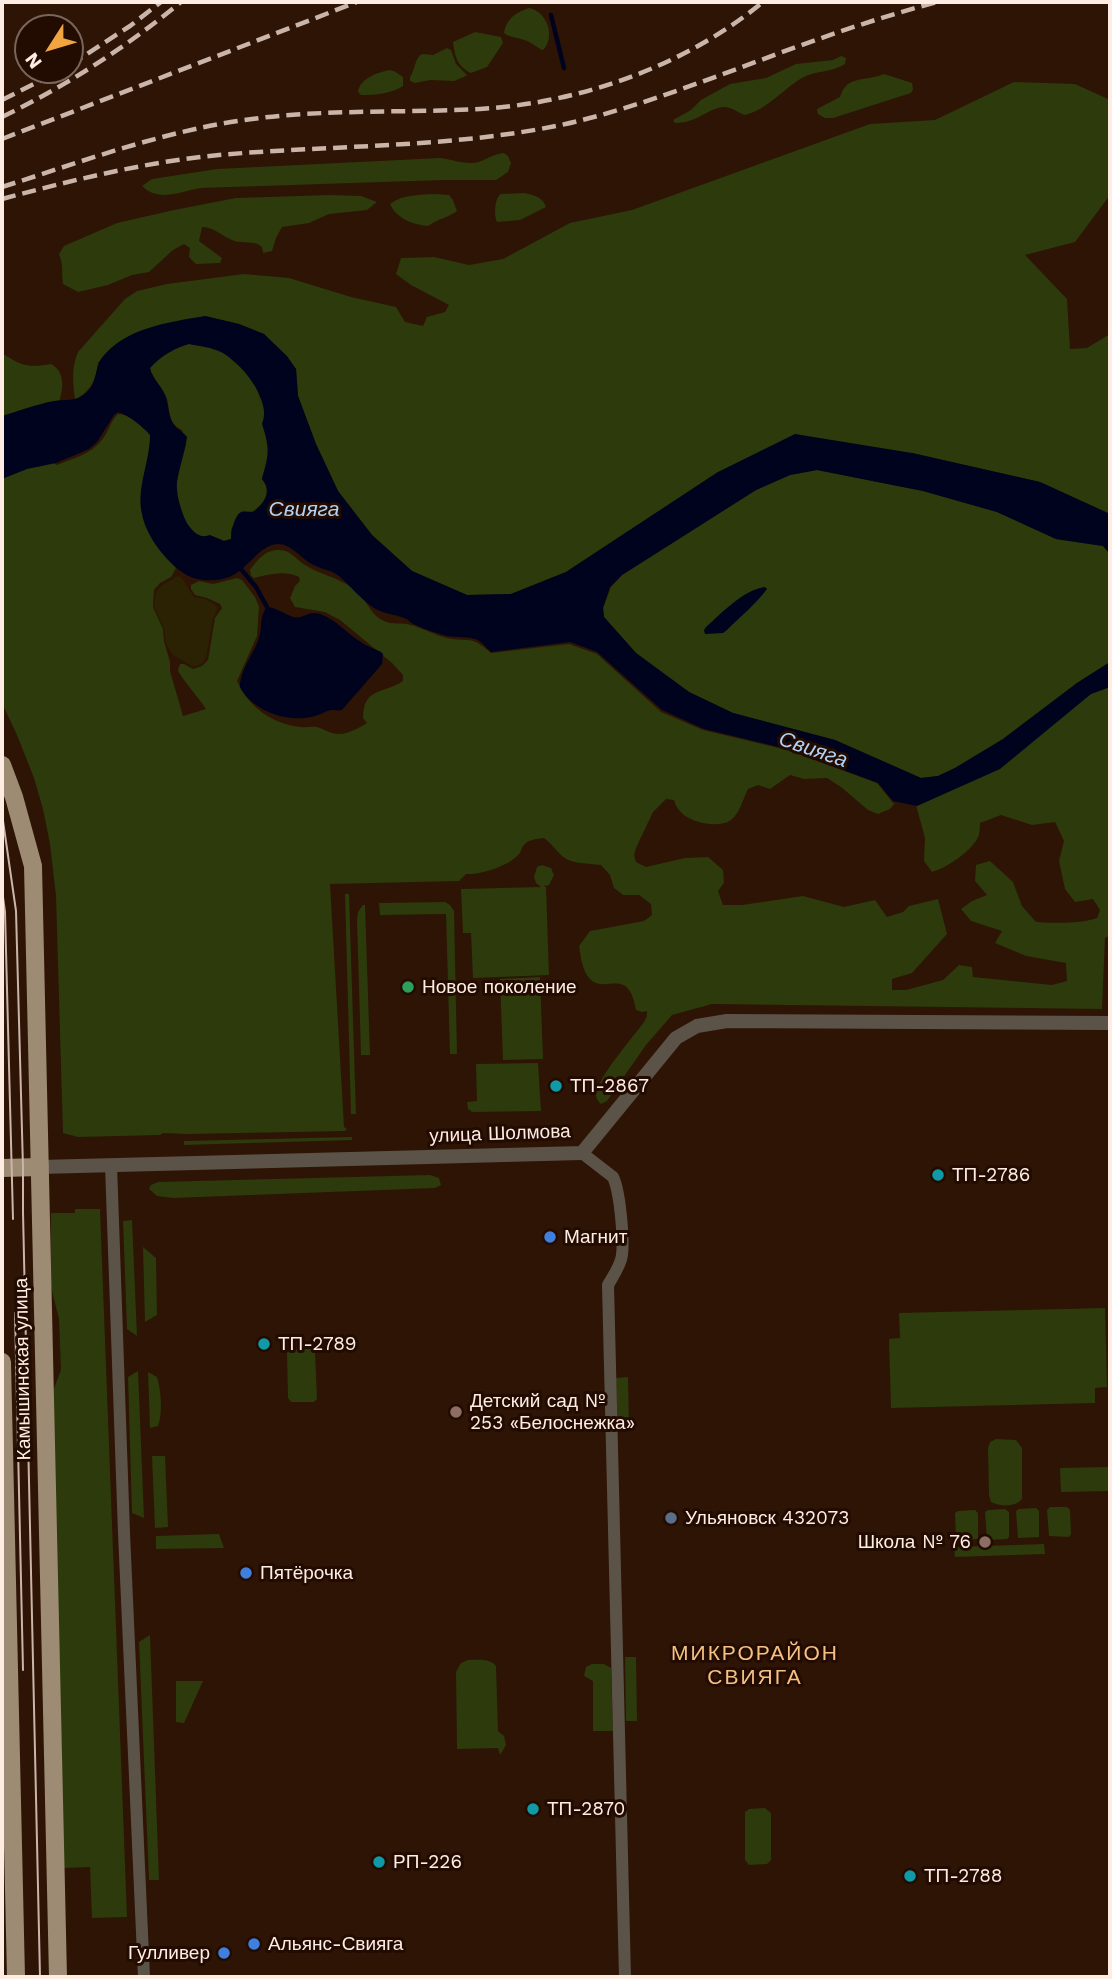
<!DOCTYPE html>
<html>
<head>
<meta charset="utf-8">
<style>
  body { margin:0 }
  #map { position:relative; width:1112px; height:1979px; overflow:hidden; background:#2d1405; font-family:"Work Sans",sans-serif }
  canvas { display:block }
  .frame { position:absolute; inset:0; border:4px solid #ffece3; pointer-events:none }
  .north { position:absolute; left:14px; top:14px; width:70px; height:70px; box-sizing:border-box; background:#220b00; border:2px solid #7a655b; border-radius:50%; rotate:233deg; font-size:19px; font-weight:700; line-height:28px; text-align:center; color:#ffece3 }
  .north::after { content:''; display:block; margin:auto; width:24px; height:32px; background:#f1a540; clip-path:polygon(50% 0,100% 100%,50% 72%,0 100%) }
</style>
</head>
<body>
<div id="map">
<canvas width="1112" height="1979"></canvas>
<div class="frame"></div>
<div class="north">N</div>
</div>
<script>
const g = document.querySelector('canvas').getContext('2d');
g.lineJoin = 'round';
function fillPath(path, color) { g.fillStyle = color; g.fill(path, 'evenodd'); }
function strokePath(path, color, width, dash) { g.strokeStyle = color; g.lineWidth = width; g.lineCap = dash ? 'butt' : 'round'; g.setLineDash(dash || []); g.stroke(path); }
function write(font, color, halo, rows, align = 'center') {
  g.font = font + ' "Work Sans",sans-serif'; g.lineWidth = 6; g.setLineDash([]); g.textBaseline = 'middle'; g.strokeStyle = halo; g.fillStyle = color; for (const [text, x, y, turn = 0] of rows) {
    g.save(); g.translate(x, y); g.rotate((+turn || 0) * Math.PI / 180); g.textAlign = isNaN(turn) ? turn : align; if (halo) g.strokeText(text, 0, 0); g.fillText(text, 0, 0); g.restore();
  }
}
const green = new Path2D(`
  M529 8C547 11 556 37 543 50 537 48 534 44 527 41 519 37 512 39 504 33 506 19 516 12 529 8Z
  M475 32 501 37 503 43 487 67 471 73C457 66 455 57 453 42Z
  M447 48 451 50 456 64 467 75 466 76 454 81 430 80 415 83 410 81V77C415 70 414 62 420 55L423 54 433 55Z
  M841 56 846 58 845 64C832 73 815 70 802 78 782 90 768 109 745 115 738 113 731 106 723 107 707 109 697 123 675 123L673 120 691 110 701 100 730 84 766 78 796 64 833 60Z
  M389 70 394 71 403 77V86C390 94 376 95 361 95L358 92C360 78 377 73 389 70Z
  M884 74 912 83 913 89 911 93 833 118H825L818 114 817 109 840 97C847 74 866 82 884 74Z
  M1014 82 1075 84 1110 100V195L1075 242 1025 255 1067 299 1070 349 1087 348 1110 334V514L1040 482 912 453 718 472 566 572 511 594 467 595 412 571 372 535 338 491 316 444 298 396 296 369 264 334 239 324 205 316 98 362C96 381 91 390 75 400 73 383 71 368 78 352L125 299 137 291 167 284 244 274 289 278 351 297 396 307 405 322 423 326 427 317 445 312 449 305 411 285 396 274 401 258 434 257 469 265 503 259 570 223 632 210 870 124 935 120Z
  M504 153 508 156 511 163 508 172 496 180H443L201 188C181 191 159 203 142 186L152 179 217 169 440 158C450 159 460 163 470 163 481 164 491 154 504 153Z
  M524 193C534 195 543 197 546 207L520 220 497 222C494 215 494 199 501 194Z
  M436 194 449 195 453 200 457 211C448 218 437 219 428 226 413 225 396 218 390 204 403 194 420 195 436 194Z
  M330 195 361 196 377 202 367 210 329 214 309 223 282 227 276 238 272 251 263 253 262 247C254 241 248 243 239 242 225 240 216 227 202 227L199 241 222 258 220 263 196 264 189 257 190 248 184 244 173 250 149 272 132 275 108 285 78 292 63 284C61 271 64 266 59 254L64 246 117 223 174 210 236 198Z
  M189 344 210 348 224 353 247 373 256 387 264 408 269 453 262 479C272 490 265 508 251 512 248 514 243 513 239 513L231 530V539L224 541 217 538 199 537 186 523 176 493 177 481 186 444 182 430C177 427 177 428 173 423 169 416 169 407 167 399 163 387 152 379 150 368 160 357 176 347 189 344Z
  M2 353C21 366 28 368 51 364 64 371 64 386 60 399L57 403 2 422Z
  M118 414 126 415 151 429 176 558 174 566 176 568 171 577 160 583 154 590 153 607 163 629 164 641 170 662V671L183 716 206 709C202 702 178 674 178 670 178 668 180 666 180 664H184L193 669 202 666 208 660 215 618 222 608 220 604 207 598 195 595 191 589V585L199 581 213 584 237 578 242 580 255 597 259 607 257 636 237 681C248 707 273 724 300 727 306 728 311 726 317 727 322 728 327 732 332 733 344 737 357 729 367 723L363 718C363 687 384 694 403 681V675L392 663 340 620 325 612 295 607 290 598 295 586 300 581 299 577C284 570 270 574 254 578L251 576 250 570C257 560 266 549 279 550 290 550 295 558 302 563 320 576 343 577 359 594 368 603 372 616 384 621 393 625 402 622 411 625 423 628 434 635 447 638 471 643 469 634 491 653L569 644 597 654 661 712 703 730 787 750 877 783 893 803H895L890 809 878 814 868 810 841 787 827 778 804 779 790 775 770 789 758 785 748 789C743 799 740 813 731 820 719 829 688 823 679 810 676 807 675 803 674 800L666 799 653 812 636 848 634 855 636 862 646 867 685 858 708 857 723 870 724 883 718 891 723 905H742L803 896 844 907 875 900 887 917 903 912 909 906 938 899 947 934 912 973 892 979V990H906L943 980 959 965 972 967 973 977 1052 985 1067 981 1066 963 1026 956 995 943 1002 931 971 921 961 909 972 901 987 895 975 881 976 865 990 861 1013 882 1022 906 1036 922C1053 923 1081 924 1097 918L1100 910 1093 899 1075 902 1065 889 1059 861 1064 841 1055 822 1032 825 1001 815 980 823C980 828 980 835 977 839 969 853 946 868 932 872L924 861 925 838 916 805 1091 694 1110 687V935L1105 938 1102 1009 712 1004 672 1015 646 1045 607 1101 601 1104C596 1099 595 1095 597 1089 603 1072 632 1038 644 1022L647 1016V1011L642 1012 636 1010C628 965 606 995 590 979 582 971 581 957 579 946L590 931 644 921 652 915 651 904 639 895H623L614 888 610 875 601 865C588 863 571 865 561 855 554 848 552 844 544 838 537 839 529 839 524 845 521 848 521 853 518 855 508 866 481 875 466 874L459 881 330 884 344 1127 347 1129 345 1131 188 1134 163 1133 160 1135 78 1137 63 1133 56 896 50 844 43 809 34 778 17 735 2 703V473L48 459 57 465C71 459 91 454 101 441 109 432 110 421 118 414Z
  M817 470 923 491 997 512 1056 539 1103 546 1110 554V662L1077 683 1003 739 955 768 938 776 921 778 835 740 733 713 689 692 636 653 604 617 603 608 611 587 622 575 756 490 790 475Z
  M542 865 551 868 554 875 549 885 544 886 546 887 549 975 473 978 471 933H463L461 889 541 887 536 883 534 877 537 867Z
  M345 894H349L356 1114H351Z
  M445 902 450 905 454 911 457 1054H450L446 914 380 915 379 903Z
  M363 905H365L370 1055H361L357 920 358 912Z
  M540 977 543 1059 503 1060 500 979Z
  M538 1063 541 1111 472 1112 468 1109 467 1102 477 1101 476 1064Z
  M352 1137V1140L184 1145V1141Z
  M430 1175 439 1178 441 1185 435 1188 173 1198 157 1196 149 1189 151 1185 158 1182Z
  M75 1209H100L127 1917 92 1918 90 1867 63 1868 53 1391 61 1370 59 1319 51 1287V1213H75Z
  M132 1220 137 1336 127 1329 123 1221Z
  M143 1247 156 1258 157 1315 145 1322Z
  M1105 1308 1107 1387 1095 1388V1403L891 1408 889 1339 900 1338 899 1313Z
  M290 1349H313L315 1352 317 1399 314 1402H291L288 1398 287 1353Z
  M138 1371 144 1518 132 1513 128 1377Z
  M148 1372 157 1377C161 1390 163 1413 158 1426L150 1428Z
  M628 1377 629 1423 617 1424 616 1378Z
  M996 1439 1016 1440 1022 1448V1499C1015 1507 1001 1507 991 1502L989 1495 988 1448 990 1442Z
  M152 1456H165L168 1527 155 1528Z
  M1108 1467V1491L1061 1492 1060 1468Z
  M1050 1507H1067L1070 1510 1071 1534 1069 1537 1049 1536 1047 1510Z
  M1036 1508 1039 1511V1537L1018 1538 1016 1511 1019 1509Z
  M975 1510 978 1513V1539L957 1540 956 1538 955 1513 958 1511Z
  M988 1510 1005 1509 1009 1512V1537L1007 1539 989 1540 987 1539 985 1512Z
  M219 1534 224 1548 156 1549V1536Z
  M1044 1544 1045 1554 955 1557 954 1547Z
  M150 1635 159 1880H149L139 1642Z
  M625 1657H636L637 1721H626Z
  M468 1660C478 1660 490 1658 496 1666L498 1731 504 1736 506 1745 500 1755 498 1748 457 1749 456 1672 461 1663Z
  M592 1664H604L611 1668 613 1731H593V1681L584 1676 586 1667Z
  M176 1681H203L184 1723 176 1722Z
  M765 1808 771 1813V1860L767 1864 749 1865 745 1860V1812L749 1809Z`);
const sand = new Path2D(`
  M178 576 182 578 194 597 206 599 218 607 213 619 206 658 202 664 193 667 173 655 166 644 164 629 154 607 156 592 161 586Z`);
const water = new Path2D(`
  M205 316 239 324 264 334 287 356 296 369 298 396 316 444 338 491 372 535 412 571 467 595 511 594 566 572 718 472 795 434 912 453 1040 482 1110 514V554L1103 546 1056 539 997 512 923 491 817 470 790 475 756 490 622 575 610 587 603 608 604 617 636 653 689 692 733 713 835 740 921 778 938 776 955 768 1003 739 1077 683 1110 662V687L1091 694 1000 769 917 806 893 801 878 783 787 749 704 729 662 710 597 652 570 642 491 652C486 648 481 640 475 639 465 636 453 638 443 635 433 632 422 628 413 624 410 622 408 619 404 618 394 614 384 614 374 608 360 599 351 586 339 576 330 569 319 569 310 563 300 557 291 544 278 544 257 545 248 572 226 578 213 582 196 581 185 574 166 562 146 536 142 514 136 488 150 462 150 435 141 425 131 417 118 412L114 415 97 442 89 449 56 463 27 469 2 479V416C19 411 37 404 54 401 66 399 76 402 86 393 97 384 95 368 101 359 124 328 169 322 205 316ZM189 344C200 346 211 347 221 352 241 362 273 401 262 424 270 449 269 454 262 479 273 492 264 503 253 512 249 512 245 511 241 512 234 516 231 532 231 539L224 541 210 535C187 544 175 497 177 481 179 466 185 452 187 437 183 432 179 430 175 426 168 418 169 407 166 398 163 387 152 379 150 368 159 357 176 347 189 344Z
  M765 587 767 589C756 604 741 616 727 630L723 633 705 634 704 630 706 627C722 613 743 590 765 587Z
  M267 607C277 608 284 614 293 617 304 620 307 610 320 614 337 620 346 633 361 642 367 647 374 648 381 652L383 654 382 664 342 710C338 711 335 710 331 710 325 711 320 715 315 716 289 724 252 711 240 687 240 668 256 652 260 634 262 624 260 615 267 607Z`);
const stream = new Path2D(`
  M551 15 564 68
  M240 568 256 587 267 607`);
const minor = new Path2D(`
  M582 1153 613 1177C620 1191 624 1239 622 1255 621 1265 613 1276 608 1285L625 1977
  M111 1165 124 1533 144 1977`);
const tertiary = new Path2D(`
  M40 1167 582 1153 676 1038 697 1026 727 1021 1110 1023`);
const primary = new Path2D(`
  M2 765 14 797 33 866 58 1977
  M2 1168 40 1167
  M2 1362 16 1977`);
const tram = new Path2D(`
  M2 814 16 911 23 1168V1212L40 1977
  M2 890 5 912 13 1219
  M15 1313 23 1670`);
const rail = new Path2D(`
  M70 65 130 26 161 2
  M2 100 62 70
  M2 117C66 86 125 48 181 2
  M2 139 357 2
  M2 187C84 161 166 130 252 119 327 109 404 113 480 109 580 103 685 66 763 2
  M2 199C73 180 145 162 219 155 332 145 450 148 561 125 621 112 679 90 737 69 803 44 869 20 937 2`);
const markers = [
  [408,987,7,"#2e9e5b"],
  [556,1086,7,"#0f9aa8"],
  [938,1175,7,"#0f9aa8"],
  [550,1237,7,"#3f7fe0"],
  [264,1344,7,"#0f9aa8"],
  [456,1412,7,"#8d6e63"],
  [671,1518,7,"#5c6f8a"],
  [985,1542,7,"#8d6e63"],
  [246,1573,7,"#3f7fe0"],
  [533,1809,7,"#0f9aa8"],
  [379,1862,7,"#0f9aa8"],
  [910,1876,7,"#0f9aa8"],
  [254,1944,7,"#3f7fe0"],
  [224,1953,7,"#3f7fe0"]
];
const poiNames = [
  ["Новое поколение",422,987],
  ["ТП-2867",570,1086],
  ["ТП-2786",952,1175],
  ["Магнит",564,1237],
  ["ТП-2789",278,1344],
  ["Детский сад №",470,1401],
  ["253 «Белоснежка»",470,1423],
  ["Ульяновск 432073",685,1518],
  ["Школа № 76",971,1542,"right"],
  ["Пятёрочка",260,1573],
  ["ТП-2870",547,1809],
  ["РП-226",393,1862],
  ["ТП-2788",924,1876],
  ["Альянс-Свияга",268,1944],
  ["Гулливер",210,1953,"right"]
];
const streetNames = [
  ["улица Шолмова",500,1134,-2],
  ["Камышинская улица",23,1369,-91]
];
const waterNames = [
  ["Свияга",304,510],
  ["Свияга",813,750,19]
];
const neighbourhoodNames = [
  ["МИКРОРАЙОН",755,1654],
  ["СВИЯГА",755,1678]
];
fillPath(green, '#2d3a0b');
fillPath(sand, '#2a2202');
fillPath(water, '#00031e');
strokePath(stream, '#00031e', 4.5);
strokePath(minor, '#5c5348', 12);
strokePath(tertiary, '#5c5348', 14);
strokePath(primary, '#9d8b73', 18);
strokePath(tram, '#cab5ab', 2);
strokePath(rail, '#cab5ab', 4.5, [14, 7]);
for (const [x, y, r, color] of markers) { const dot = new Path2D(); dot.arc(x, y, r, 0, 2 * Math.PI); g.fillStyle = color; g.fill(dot); strokePath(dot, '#220b00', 2.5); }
write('19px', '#ffece3', '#220b00', poiNames, 'left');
write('19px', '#ffece3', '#220b00', streetNames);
write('italic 21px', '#b1d2f4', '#220b00', waterNames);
g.letterSpacing = '2px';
write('21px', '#f6c182', '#220b00', neighbourhoodNames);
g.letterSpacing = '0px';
</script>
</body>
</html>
